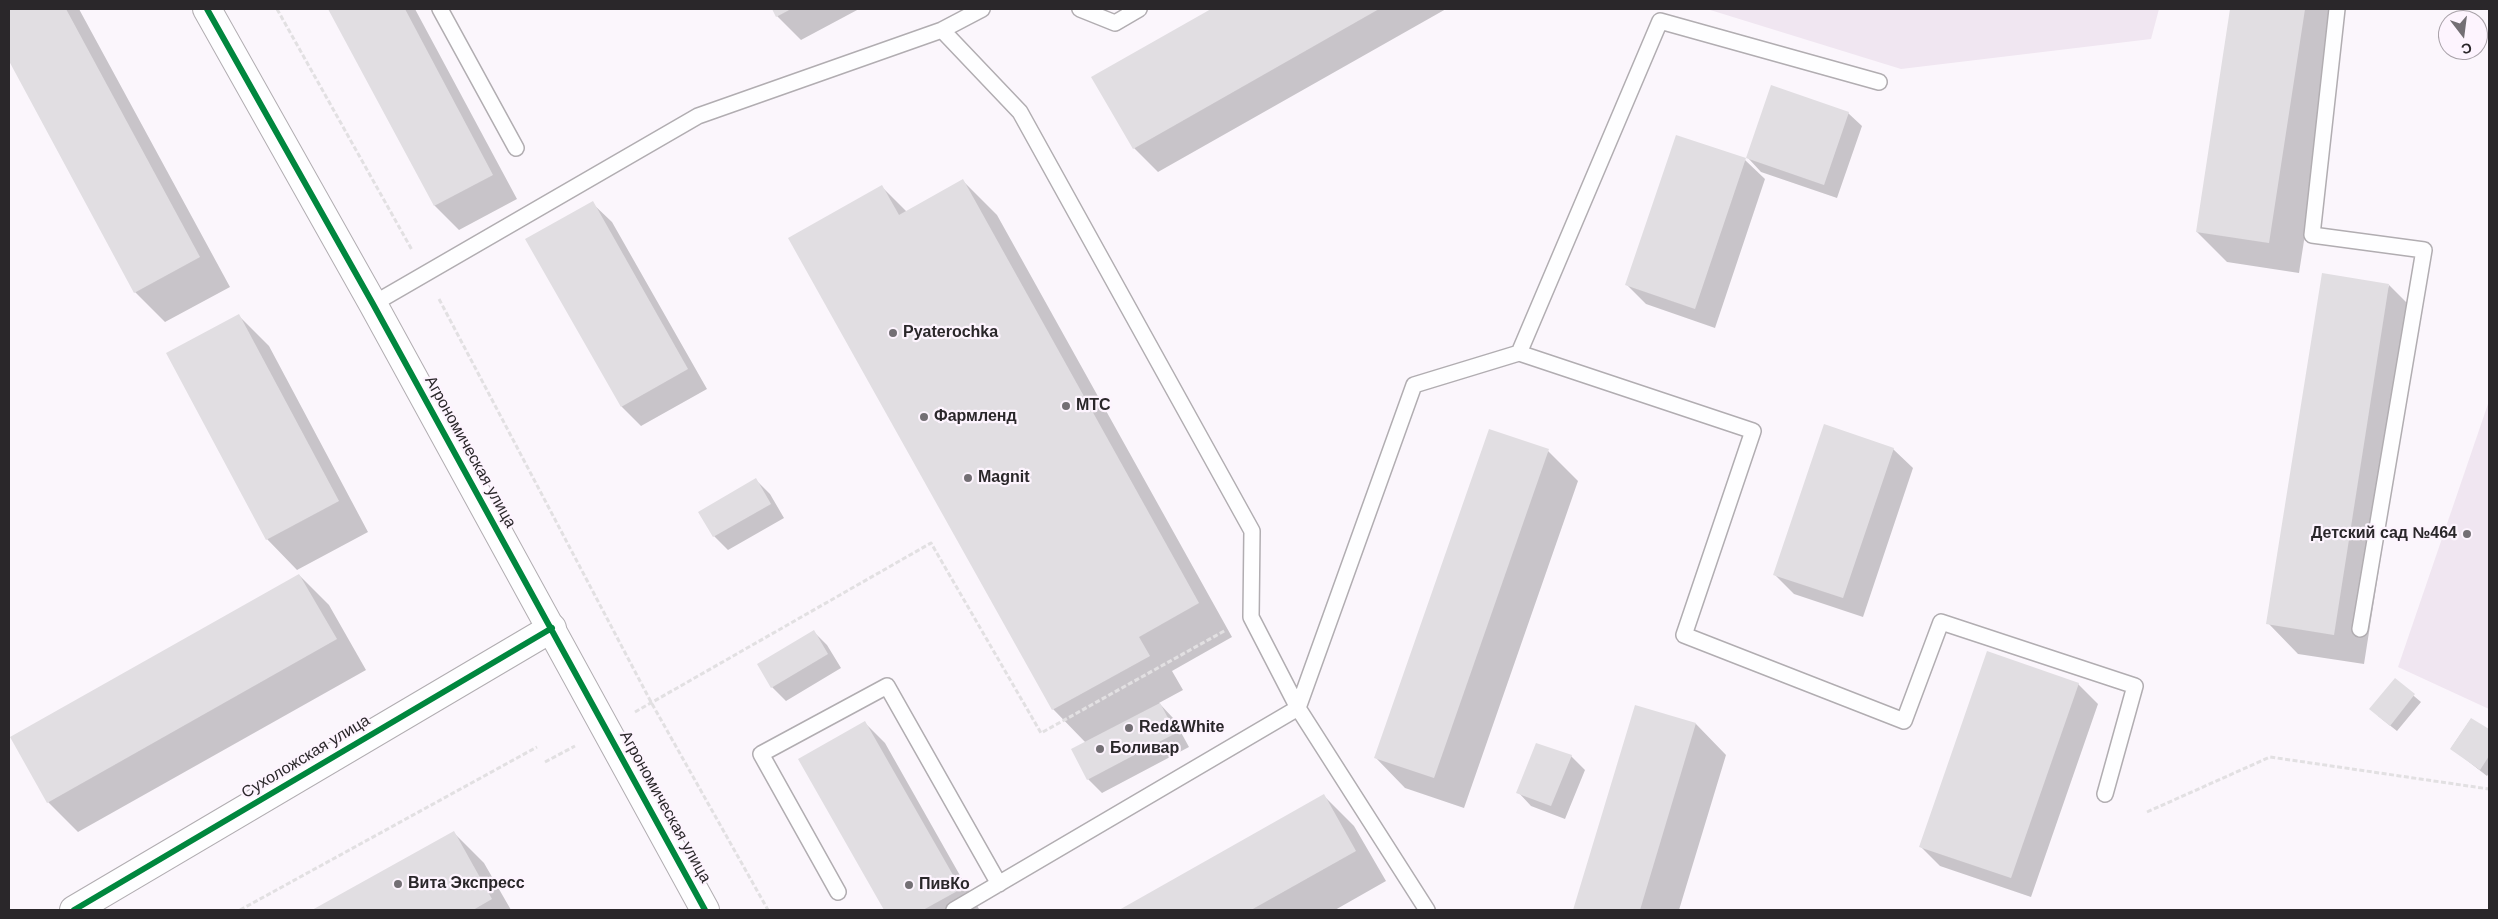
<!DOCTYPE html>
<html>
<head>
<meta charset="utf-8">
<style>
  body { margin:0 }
  #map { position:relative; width:2498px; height:919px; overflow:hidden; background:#fbf6fc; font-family:Arial,sans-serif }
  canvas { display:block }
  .frame { position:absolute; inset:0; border:10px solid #2a272a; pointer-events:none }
  .north { position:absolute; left:2438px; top:10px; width:50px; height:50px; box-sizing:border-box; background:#fdf4fe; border:1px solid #a9a2a9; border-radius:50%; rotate:165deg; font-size:14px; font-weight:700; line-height:20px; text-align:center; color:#2a272a }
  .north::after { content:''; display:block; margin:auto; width:18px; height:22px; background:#736f74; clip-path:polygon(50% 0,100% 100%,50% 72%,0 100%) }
</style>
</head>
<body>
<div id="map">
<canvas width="2498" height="919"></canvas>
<div class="frame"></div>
<div class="north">С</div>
</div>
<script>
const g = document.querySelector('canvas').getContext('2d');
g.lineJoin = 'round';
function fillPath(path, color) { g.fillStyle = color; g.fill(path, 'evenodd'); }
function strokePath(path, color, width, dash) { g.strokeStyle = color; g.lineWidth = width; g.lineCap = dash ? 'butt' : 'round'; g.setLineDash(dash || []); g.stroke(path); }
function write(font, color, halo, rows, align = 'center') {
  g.font = font + ' Arial,sans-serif'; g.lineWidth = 4.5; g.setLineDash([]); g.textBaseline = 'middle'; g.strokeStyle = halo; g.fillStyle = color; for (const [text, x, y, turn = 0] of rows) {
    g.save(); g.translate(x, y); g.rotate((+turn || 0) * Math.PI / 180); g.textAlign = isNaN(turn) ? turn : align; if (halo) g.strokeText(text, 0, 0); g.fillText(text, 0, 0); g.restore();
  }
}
const built = new Path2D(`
  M1707 9H2159L2151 39 1901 69Z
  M2489 401V709L2398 667Z`);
const shadow = new Path2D(`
  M9 9H79L230 287 165 322 135 292 9 58Z
  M329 9H415L517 199 459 230 435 206Z
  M773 9H859L801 40 777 16Z
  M1213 9H1446L1158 172 1134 148 1093 77Z
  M2231 9H2340L2299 273 2227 262 2197 232Z
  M1848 113 1862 126 1837 198 1761 172 1748 158Z
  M1745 160 1765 179 1715 328 1646 304 1627 285Z
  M963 181 997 215 1232 637 1172 671 1183 690 1159 703 1173 718 1189 747 1102 793 1088 779 1086 743 1053 709 882 187 907 212Z
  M592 203 612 222 707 389 641 426 622 407Z
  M2389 285 2419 315 2364 664 2298 654 2268 623Z
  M239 316 269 346 368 532 297 570 267 539Z
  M1893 449 1913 468 1863 617 1794 594 1774 574Z
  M1548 451 1578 481 1464 808 1405 788 1375 757Z
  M756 480 770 494 784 518 728 550 714 536 700 512Z
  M299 575 329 605 366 670 78 832 48 802Z
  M814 632 827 645 841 668 786 701 772 687Z
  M2395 680 2421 702 2397 731 2378 716Z
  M2078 684 2098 704 2031 897 1940 866 1921 847Z
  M1636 706 1696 724 1726 755 1679 910H1574Z
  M2471 719 2489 731V773L2487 776 2451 748Z
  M865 723 885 743 979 909 885 910 800 760Z
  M1571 756 1585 770 1565 819 1531 806 1518 792Z
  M1324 796 1354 826 1386 881 1335 910H1122Z
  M454 833 484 863 511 910H315Z`);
const building = new Path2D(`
  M9 9H66L200 257 134 293 9 61Z
  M328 9H405L493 175 434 206Z
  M772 9H791L776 17Z
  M1211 9H1379L1133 149 1091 77Z
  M2230 9H2305L2269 243 2196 232Z
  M1771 85 1849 112 1824 185 1746 158Z
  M1676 135 1746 158 1695 309 1625 285Z
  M963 179 1199 603 1139 637 1150 656 1052 710 788 238 882 185 899 215Z
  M593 201 688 369 621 407 525 239Z
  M2322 273 2389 284 2334 635 2266 624Z
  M239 314 339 501 266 540 166 353Z
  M1824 424 1894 448 1843 598 1773 575Z
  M1489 429 1549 449 1434 778 1374 758Z
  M756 478 771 504 713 537 698 512Z
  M299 574 337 639 47 803 10 737Z
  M814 630 828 654 771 688 757 664Z
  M1987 651 2079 683 2011 878 1919 847Z
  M2395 678 2415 694 2390 726 2369 709Z
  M1160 703 1176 733 1087 780 1071 749Z
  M1635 705 1696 723 1640 910H1573Z
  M2471 718 2489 729V756L2480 770 2450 749Z
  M865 721 961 889 923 910H884L798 759Z
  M1536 743 1572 755 1551 806 1516 793Z
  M1324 794 1356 851 1251 910H1119Z
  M454 831 492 899 473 910H312Z`);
const path = new Path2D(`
  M277 9 412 250
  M439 299 651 702 768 910
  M635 712 931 543 1041 733 1226 630
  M545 762 575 746
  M2147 812 2270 757 2489 789
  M240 910 537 747`);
const lane = new Path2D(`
  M440 9 516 148
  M1080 9 1115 23 1139 9
  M2337 9 2312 235 2424 250 2360 629
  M942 30 1020 112 1252 531 1251 617 1298 708 954 910
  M373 304 698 116 942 30 982 9
  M1519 353 1660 21 1879 82
  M838 892 761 754 887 686 999 884
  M1427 910 1298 708 1414 385 1519 353 1753 431 1684 635 1904 721 1941 622 2135 686 2105 794`);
const street = new Path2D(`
  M74 910 552 628`);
const secondary = new Path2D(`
  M207 9 373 304 705 910`);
const cycleway = new Path2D(`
  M207 9 373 304 705 910
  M74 910 552 628`);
const markers = [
  [893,333,5,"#736f74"],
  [1066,406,5,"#736f74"],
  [924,417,5,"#736f74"],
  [968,478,5,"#736f74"],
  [2467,534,5,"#736f74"],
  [1129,728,5,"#736f74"],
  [1100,749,5,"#736f74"],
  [398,884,5,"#736f74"],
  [909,885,5,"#736f74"]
];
const poiNames = [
  ["Pyaterochka",903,333],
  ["МТС",1076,406],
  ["Фармленд",934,417],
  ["Magnit",978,478],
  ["Детский сад №464",2457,534,"right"],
  ["Red&White",1139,728],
  ["Боливар",1110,749],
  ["Вита Экспресс",408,884],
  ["ПивКо",919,885]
];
const streetNames = [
  ["Агрономическая улица",470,452,61],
  ["Сухоложская улица",306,757,-31],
  ["Агрономическая улица",665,807,61]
];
fillPath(built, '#f0e6f1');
fillPath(shadow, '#0003');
fillPath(building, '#e1dee2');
strokePath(lane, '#b1adb1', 18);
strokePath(street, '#b1adb1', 30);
strokePath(secondary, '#b1adb1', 30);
strokePath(path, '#e2e0e2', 3, [5, 2.5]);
strokePath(lane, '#fefeff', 15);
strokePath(street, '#fefeff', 28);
strokePath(secondary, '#fefeff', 28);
strokePath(cycleway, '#00873e', 6);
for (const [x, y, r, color] of markers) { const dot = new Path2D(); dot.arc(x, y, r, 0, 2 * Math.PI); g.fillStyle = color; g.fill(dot); strokePath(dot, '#fdf4fe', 2); }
write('bold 16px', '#2a272a', '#fdf4fe', poiNames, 'left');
write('16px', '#2a272a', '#fdf4fe', streetNames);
</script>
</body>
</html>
